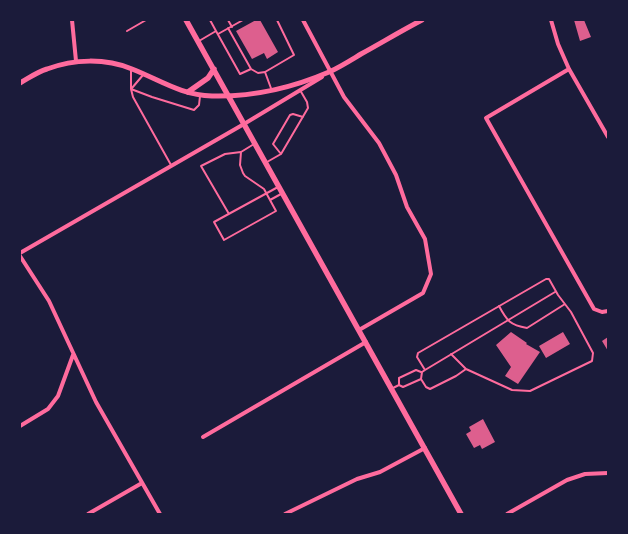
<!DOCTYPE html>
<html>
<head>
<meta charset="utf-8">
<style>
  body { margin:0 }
  #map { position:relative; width:628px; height:534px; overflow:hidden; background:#1b1b3a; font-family:"PT Sans Narrow",sans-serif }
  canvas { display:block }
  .frame { position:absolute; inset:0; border:21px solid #1b1b3a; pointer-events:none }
</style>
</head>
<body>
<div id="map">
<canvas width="628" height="534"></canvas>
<div class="frame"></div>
</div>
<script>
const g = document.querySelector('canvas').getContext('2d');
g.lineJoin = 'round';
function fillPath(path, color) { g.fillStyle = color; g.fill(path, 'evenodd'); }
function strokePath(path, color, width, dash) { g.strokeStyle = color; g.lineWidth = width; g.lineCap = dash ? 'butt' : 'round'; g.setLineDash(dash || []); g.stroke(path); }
const building = new Path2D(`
  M256 20H260L278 52 267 59 264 53 252 59 236 31Z
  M574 20H584L591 37 580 41Z
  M511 332 527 343 526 344 540 352 518 384 505 376 511 367 496 345Z
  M563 332 570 344 546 358 539 346Z
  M608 337V351L602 341Z
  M483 419 495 442 482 449 480 445 474 448 466 434 471 431 469 427Z`);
const service = new Path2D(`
  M228 20 232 27
  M228 28 251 69
  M127 31 146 20
  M216 31 240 74 251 69 258 73 265 72
  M218 34 243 20
  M199 41 216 31 210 20
  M131 70V89L133 97 171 165
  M132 88 143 75
  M131 89 152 97 194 110 199 105 200 96
  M272 91 265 72 294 55 277 20
  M254 144 241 152 240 165 243 173 245 176 264 189 276 211 224 240 214 222 278 187
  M281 154 273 144 290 115 293 114 303 117
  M267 162 281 154 308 108 307 102 300 90
  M270 200 281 194
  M229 214 201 166 225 154 241 152
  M499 306C507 321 510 325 527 328L565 304
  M425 370 417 357 418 353 546 279H549L558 295 571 312 593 353 592 361 530 391 512 390 466 369 451 354
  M421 379 426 387 430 389 456 376 466 369
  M399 385V378L416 370 421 372
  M393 388 399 385 403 387 421 379 422 372 425 370 555 292`);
const minor = new Path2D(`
  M72 20 76 61
  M303 20 344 97 379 143 396 175 407 207 425 239 431 274 423 293 359 330
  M551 20 558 44 569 69 608 137
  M569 69 486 118 594 309 602 312 608 311
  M20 253 244 124 322 77
  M20 256 49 301 96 402 160 514
  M20 426 48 409 58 396 73 355
  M203 437 366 342
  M88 514 142 483
  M285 514 357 479 380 472 425 448
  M507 514 567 480 585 474 608 473`);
const tertiary = new Path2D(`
  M20 83C29 78 37 72 47 69 74 59 105 58 132 69 160 80 181 95 212 96 253 97 292 88 329 72 340 67 351 60 361 54 381 43 401 31 422 20`);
const secondary = new Path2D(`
  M186 20 461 514
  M188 92 208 78 214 69`);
fillPath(building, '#dd5f8e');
strokePath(service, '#ff6b9d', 2);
strokePath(minor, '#ff6b9d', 4);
strokePath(tertiary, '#ff6b9d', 5);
strokePath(secondary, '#ff6b9d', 5.5);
</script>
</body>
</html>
